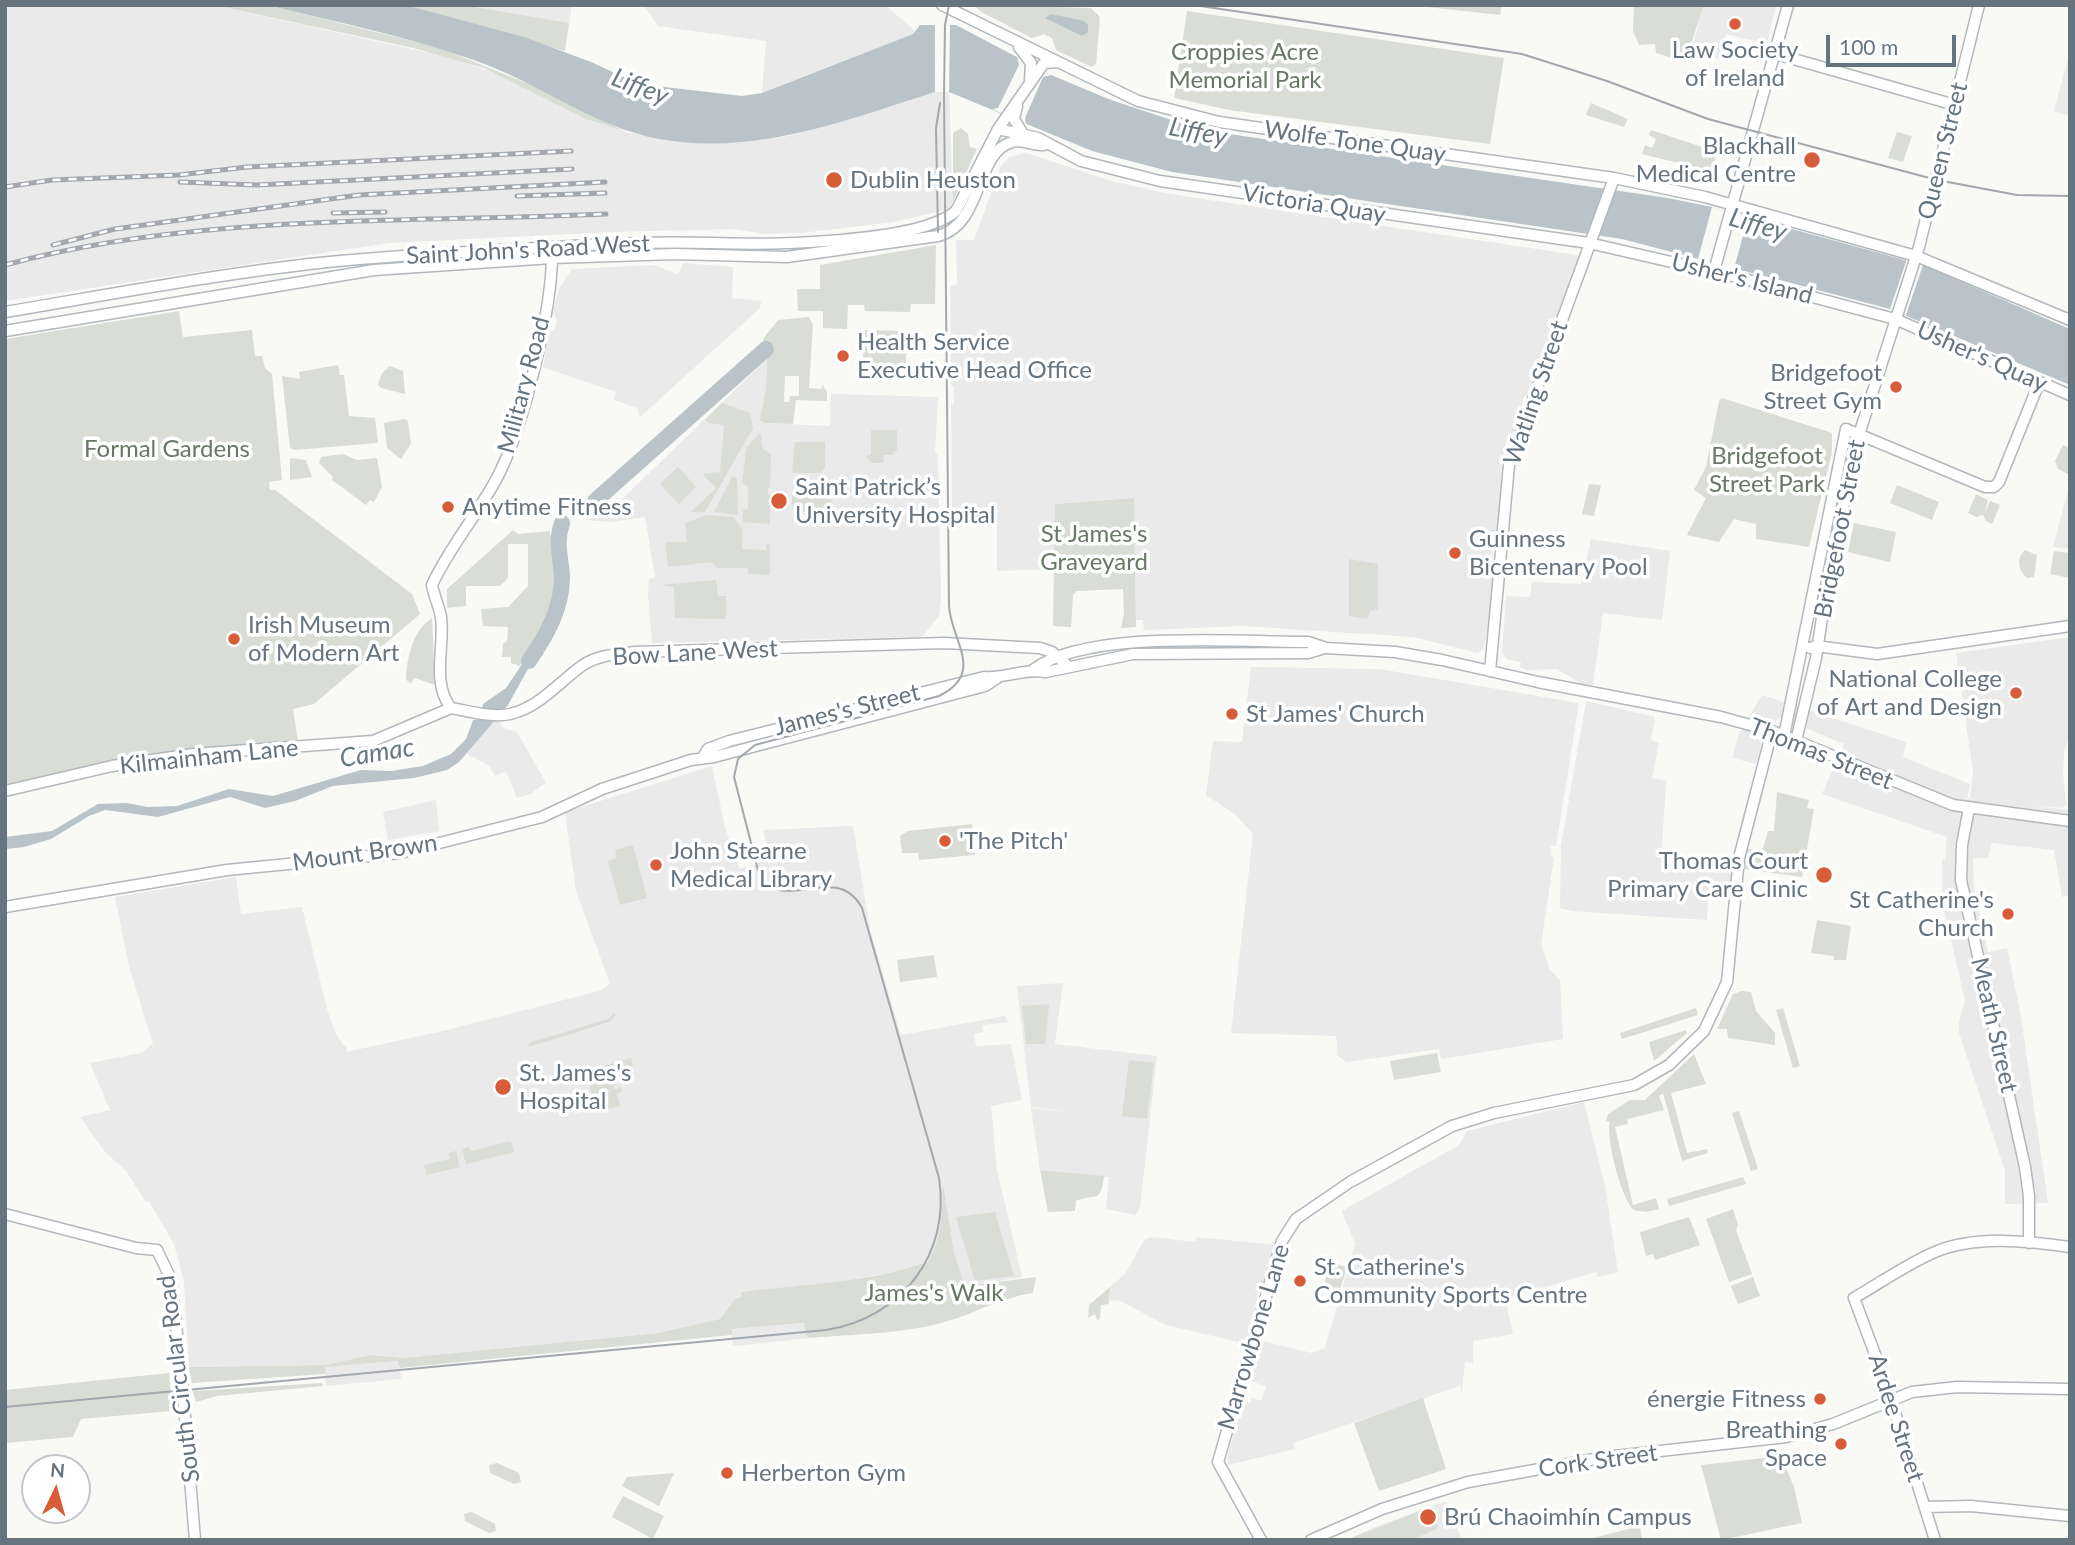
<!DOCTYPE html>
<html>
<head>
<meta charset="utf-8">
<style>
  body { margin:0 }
  #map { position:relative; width:2075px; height:1545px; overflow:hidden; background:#f9f9f6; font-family:Lato,sans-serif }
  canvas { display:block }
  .frame { position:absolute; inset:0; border:7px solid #66747f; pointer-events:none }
  .north { position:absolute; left:21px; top:1454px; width:70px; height:70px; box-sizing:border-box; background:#fff; border:2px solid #c2c7cc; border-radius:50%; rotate:5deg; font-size:19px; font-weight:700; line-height:28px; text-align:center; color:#66747f }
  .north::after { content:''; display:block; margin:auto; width:24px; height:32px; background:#d85c37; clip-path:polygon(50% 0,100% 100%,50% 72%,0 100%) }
  .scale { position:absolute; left:1826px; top:35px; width:130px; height:32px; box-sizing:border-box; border:4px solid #66747f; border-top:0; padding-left:9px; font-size:21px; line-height:24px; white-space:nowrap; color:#66747f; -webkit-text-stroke:5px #fff; paint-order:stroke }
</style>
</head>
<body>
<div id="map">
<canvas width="2075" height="1545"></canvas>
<div class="frame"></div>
<div class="north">N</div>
<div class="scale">100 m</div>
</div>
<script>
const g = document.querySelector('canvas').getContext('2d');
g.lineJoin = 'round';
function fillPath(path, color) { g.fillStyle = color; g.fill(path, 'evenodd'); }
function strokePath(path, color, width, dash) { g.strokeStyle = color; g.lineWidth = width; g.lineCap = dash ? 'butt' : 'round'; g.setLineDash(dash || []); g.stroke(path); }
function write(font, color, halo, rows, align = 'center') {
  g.font = font + ' Lato,sans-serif'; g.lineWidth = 7; g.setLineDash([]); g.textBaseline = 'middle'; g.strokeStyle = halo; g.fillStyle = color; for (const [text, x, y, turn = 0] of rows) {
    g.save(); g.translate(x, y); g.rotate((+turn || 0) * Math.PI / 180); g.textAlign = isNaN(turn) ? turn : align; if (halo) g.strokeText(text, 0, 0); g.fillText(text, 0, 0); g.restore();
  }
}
const built = new Path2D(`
  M5 5H214L456 59 507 78 585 118 626 132 671 141 731 143 784 137 935 92H949L953 201 949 209 894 222 801 233 765 234 734 229 609 232 389 243 5 301Z
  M464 5H572L569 23Z
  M636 5H885L914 30 913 34 762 93 766 41 658 26 645 7Z
  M1704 5H1776L1767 44 1726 34 1719 59 1691 51Z
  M2070 51V116L2054 111Z
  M1026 153 1115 182 1170 194 1577 255 1579 258 1559 313 1527 396H1524L1514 432 1508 434 1502 464 1497 546H1493L1491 620 1483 649 1478 653 1413 637 1243 626 1144 630 1143 620H1136L1133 498 1055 504 1054 569 997 571V513L952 512 951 405 954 403V386L951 385 950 286 957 285 956 240H974L1001 166 1009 157Z
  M683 263 733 267 732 298 761 301 760 308 640 417 637 408 614 400 616 392 543 367 549 333 555 329 557 322 553 311 559 289 572 269 654 265 678 274Z
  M768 358V380L760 420 764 423 830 426 831 394 938 397 935 451 938 455 941 600 939 616 922 637 652 643 648 594 649 579 655 578 645 517 611 522 586 520 584 512 601 500 612 503 619 502Z
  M2070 487V549L2053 547 2066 498Z
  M1591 539 1670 551 1662 620 1603 613 1593 685 1582 684 1557 669 1527 670 1520 667 1521 662 1506 659 1502 653 1506 596 1530 597 1532 582 1581 584Z
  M2070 637V733L2064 752 2063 772 2066 805 2062 808 2028 805 2068 810 2070 794V895L2062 897 2054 850 1992 843 1988 858H1973L1974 888 1988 952 2007 948 2020 1011 2048 1203 2005 1204V1171L1959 1033V1021L1965 1001 1942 900V860L1945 859 1947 837 1822 794 1844 744 1779 717 1762 741 1756 764 1733 758 1738 735 1762 695 1906 742 1903 757 1970 784 1967 799 1977 800 1970 798 1973 772 1956 653Z
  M1251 667 1379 669 1579 703 1556 846H1551L1550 856 1554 857 1541 945 1550 970 1560 980 1563 1039 1441 1059 1439 1049 1347 1062 1338 1056 1336 1036 1231 1033 1253 834 1236 815 1206 795 1213 741 1242 742Z
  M1586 701 1655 717 1651 740 1659 743 1652 778 1666 781 1661 863 1732 867V886L1709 885 1707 920 1572 911 1560 908 1561 846Z
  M490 720H498L503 728 517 732 546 783 530 794 517 798 506 771 495 776 489 766 466 753Z
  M712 766 725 828 740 869 771 859 763 830 853 826 870 930 901 1035 1005 1016 1009 1022 982 1025 983 1032 974 1034 976 1046 1011 1044 1022 1100 991 1106 997 1170 1022 1277 975 1285 963 1280 954 1254 905 1270 837 1282 742 1292V1298L735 1299 720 1319 658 1333 403 1358 371 1355 326 1365 189 1367 184 1281 174 1244 149 1201 146 1202 126 1171 105 1152 80 1117 110 1110 90 1063 141 1053 153 1044 129 966 115 897 236 877 241 914 302 907 327 1009 336 1034 344 1046H347L346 1052 443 1031 599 991 610 984 576 891 565 812Z
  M436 800 439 831 388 840 383 812Z
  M1063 983 1055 1044 1157 1056 1140 1207 1136 1215 1106 1209 1109 1177 1040 1170 1031 1108 1080 1113 1031 1107 1017 986Z
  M1584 1102 1605 1186 1618 1272 1598 1277 1596 1272 1505 1299 1513 1334 1473 1341V1363L1465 1362 1462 1393 1460 1386 1293 1443 1295 1449 1228 1465V1453L1244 1401 1250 1403 1252 1398 1261 1401 1266 1386 1250 1381 1261 1341 1312 1353 1325 1348 1355 1244 1342 1211 1459 1145 1467 1131Z
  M1151 1237 1195 1242 1196 1237 1276 1245 1265 1290 1258 1293 1255 1305 1260 1307 1248 1349 1238 1342 1166 1325 1118 1300 1110 1301V1287L1125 1274 1144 1240Z
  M805 1323 806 1336 810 1338 733 1346 731 1329Z
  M399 1361 401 1379 326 1386 324 1367Z
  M1446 1501 1462 1540H1346L1375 1527Z`);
const green = new Path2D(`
  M214 5H267L440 48 541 89 626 132 584 118 484 68 413 48Z
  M405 5H464L569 23 565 51Z
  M974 5 1091 8 1100 17 1096 64 1092 67 1056 50 1052 38 1044 34 1032 38 981 12Z
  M1502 5 1500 15 1418 6V5Z
  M1634 5H1704L1685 62 1656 53 1655 44 1639 45 1633 31Z
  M1187 11 1504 58 1490 144 1229 110 1174 98Z
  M1591 103 1628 119 1624 127 1586 115Z
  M961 128 968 134 970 147 977 149 953 201V133Z
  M1651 130 1717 152 1713 166H1717L1715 172 1642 154 1645 145 1652 148 1656 139 1649 135Z
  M1897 132 1912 136 1903 162 1888 158Z
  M936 245 935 304H911L910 312 865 311 864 305H848L847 329 823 328V311H798L797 289H820V265Z
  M179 311 183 337 252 330 255 356H262L265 368 272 374 282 480 269 482 270 490H275L412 594 420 614 314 704 293 709 298 742 206 747 155 754 5 785V339Z
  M809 317 813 325 809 388 821 389 823 385 827 392V401L796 400 793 424 764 423 760 420C766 391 771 367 763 339L778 320ZM785 376H799V396H790L789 402H784Z
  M864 330 907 331 906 365 863 364Z
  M338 365 340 375H344L349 416 375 418 378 443 295 450 290 448 282 376 300 379 299 372Z
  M390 366 403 371 405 394 381 388 378 384 382 373Z
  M1722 398 1832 433V452L1809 547 1756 539V524L1734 519 1719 542 1687 535 1706 498 1694 490 1706 467 1719 401Z
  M722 403 750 413 753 428 705 512H691L716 488 703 474 720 472 724 425 709 423 705 420Z
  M405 419 408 421 411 444 401 459 387 448 384 423Z
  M871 430H897V450L892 455H884L883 463H872L865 457 871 454Z
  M760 432 763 449 771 454 770 486 767 491 770 496V524L743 522V510L748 509V486L742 483 746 449Z
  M795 442H825V468L820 473H792Z
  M2063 445 2070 449 2068 474 2058 469 2055 461Z
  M343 454 357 460 377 458 382 487 374 502 370 500 366 505 332 480 333 477 319 463 321 457Z
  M290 458 306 460 312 477 290 480Z
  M678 467 696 487 679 504 660 484Z
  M732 477 737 478 738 515 714 512Z
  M1589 484 1601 485 1594 516 1582 514Z
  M1897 485 1939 502 1932 520 1890 503Z
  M1976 494 1988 500 1985 512 1990 501 2000 505 1992 524 1986 521 1983 515 1976 517 1968 513Z
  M792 496 831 499 832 512H798L792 507Z
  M1134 498 1136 627 1121 628 1124 613 1123 589 1077 591 1073 595 1071 627 1053 626 1055 504Z
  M707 515 734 517 742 530V549L766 550V544H770V575L748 574V568H717L712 562 668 567 665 542H687L685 523Z
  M1854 523 1896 532 1890 562 1848 552Z
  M513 530 518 534 550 531C559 596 556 613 520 666L511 663V657H502L503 643 507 642 508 627 483 626 481 609 508 607 528 586V544H508V578L500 586H466V606L447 608V589Z
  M2025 550 2037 555 2034 577 2027 578C2019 570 2015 560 2025 550Z
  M2054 551 2070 553V578L2050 574Z
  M1349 559 1378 564V609L1370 611 1367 619 1349 616Z
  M716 580 718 596H726V619L675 618 674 587 661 585Z
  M432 618 435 685 415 678 410 684 406 679C407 657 413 630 432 618Z
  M1777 792 1809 800 1807 808 1814 809 1802 877 1744 869 1746 848 1762 852 1768 831H1774Z
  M972 824 975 855 919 860 918 853H902L900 836 908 831Z
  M633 845 647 898 620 905 608 861 617 858 615 850Z
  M1817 920 1851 926 1846 960H1834V956L1811 953Z
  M934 955 937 977 900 982 897 960Z
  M1742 991 1751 992 1756 1011 1775 1033V1045L1728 1038 1727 1029H1717L1733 994Z
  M1049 1004 1045 1044H1026L1022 1006Z
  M1696 1008 1698 1015 1622 1039 1620 1033Z
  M1783 1008 1800 1066 1793 1068 1776 1010Z
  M614 1013 616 1014 609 1022 529 1047 528 1043 608 1019Z
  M1686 1030 1687 1033 1654 1061 1649 1042Z
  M1437 1053 1441 1072 1394 1080 1390 1061Z
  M1694 1054 1706 1084 1671 1093 1687 1153 1707 1149 1708 1153 1682 1161 1663 1093 1659 1096 1664 1110 1627 1119 1628 1124 1615 1127 1633 1205 1656 1198 1659 1209 1646 1212 1634 1210C1622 1201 1605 1137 1610 1122L1606 1121 1608 1114 1630 1100H1645Z
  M631 1058 633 1066 623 1069 625 1074 616 1076 614 1072 588 1079 586 1071Z
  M1129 1060 1154 1063 1147 1119 1122 1116Z
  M612 1076 615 1089 592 1095 589 1082Z
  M621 1087 622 1092 617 1094 620 1106 598 1112 594 1110 591 1098Z
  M1739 1111 1758 1169 1751 1171 1732 1113Z
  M511 1141 514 1152 466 1164 462 1149 469 1147 471 1151Z
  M456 1151 460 1167 427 1175 424 1165 450 1159 449 1153Z
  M1040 1170 1104 1176C1100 1206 1096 1192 1076 1201L1075 1211 1048 1212Z
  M1743 1177 1746 1184 1669 1206 1667 1199Z
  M943 1185 954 1253 963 1280 975 1285 1036 1277 1033 1293C1000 1298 976 1313 945 1322 903 1334 854 1334 810 1338L806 1336 804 1323 732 1329V1335L400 1368 398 1361 325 1367V1374L192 1383 189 1367 326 1365 371 1355 403 1358 658 1333 720 1319 735 1299 742 1297 741 1292C804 1284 867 1283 928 1262 942 1238 942 1212 943 1185Z
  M1733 1209 1738 1225 1736 1230 1752 1274 1729 1282 1706 1219Z
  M995 1212 1014 1276 975 1281 956 1217Z
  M1689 1217 1700 1245 1655 1260 1653 1254 1646 1256 1640 1232Z
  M1330 1263 1347 1267 1339 1293 1323 1288Z
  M1753 1277 1760 1296 1738 1304 1731 1286Z
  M1110 1287 1109 1304 1101 1305 1100 1319 1097 1320 1095 1314 1088 1318 1089 1305Z
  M169 1373 172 1411 81 1419 73 1437 5 1443V1390Z
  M322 1383 323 1386 217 1396 196 1402 193 1391Z
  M1423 1398 1446 1469 1379 1491 1354 1423Z
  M1781 1456 1794 1487 1802 1523 1721 1540 1701 1465Z
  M497 1463 519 1473 521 1482 514 1484 490 1473 489 1465Z
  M674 1473 659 1506 622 1486 627 1477Z
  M623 1496 664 1516 653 1539 612 1517Z
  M1430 1507 1436 1513 1434 1518 1438 1528 1412 1540H1346Z
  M472 1512 495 1524 496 1531 489 1533 465 1521 464 1514Z
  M1640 1526 1642 1540H1586Z`);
const water = new Path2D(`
  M267 5H405L524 37 591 62 639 84 742 96 762 93 913 34 920 25H956L1051 75 1111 100 1202 130 1668 198 1712 207 1923 265 2070 329V385L1890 309 1622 239 1172 172 1092 151 949 92H935C850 119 763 153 672 141 604 133 549 89 487 65 416 38 340 23 267 5Z
  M1051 14 1084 21 1088 25V32L1082 36 1045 18Z
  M539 639 544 651 528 669 508 705 459 762 447 770 414 778 333 786 295 801 265 808 230 797 158 817 105 810 89 816 51 839 24 847 5 849V837L52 831 98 804 127 803 147 807 177 806 229 789 273 796 361 770 391 771 423 766 451 754 466 739 473 720H478L483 704 506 688Z`);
const pier = new Path2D(`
  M935 25H950L949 92H935Z
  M1017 56 1051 75 1043 77 1025 118 1026 124 992 109 998 108 1019 65Z
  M1712 207 1748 217 1734 269 1698 259Z
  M1907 259 1923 265 1906 315 1890 309Z`);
const river = new Path2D(`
  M595 501 766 349
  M529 661C546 636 562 609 562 577 561 557 555 543 562 523`);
const secondary = new Path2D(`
  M942 5 1138 101 1219 122 1614 178 1705 197 1916 256 2070 320
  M1019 47 1031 63 1030 80
  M1776 54 1955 105
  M1017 106 1014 119 1023 134
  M998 129 1038 138 1081 161 1160 181 1589 243 1745 279 1895 319 2070 395
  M1714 271 1788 5
  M5 312C106 295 208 276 309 264 380 256 450 253 521 249 584 245 648 241 712 243 763 245 918 244 956 211L998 129 1044 63 1058 62
  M5 331 374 270 552 258 675 254 787 257 938 236C984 224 974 153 1012 142 1024 139 1033 146 1044 145
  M1810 648 1816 646 1877 654 2070 626
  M1033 670C1086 629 1239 642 1308 642L1326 648 1395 652 1442 660 1538 682 1721 717 1772 731 1953 805 2070 821
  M1490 671 1509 465 1614 178
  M451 708C469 711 492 718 510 714 539 708 560 681 583 665 598 655 617 654 635 652L944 643 1040 648 1052 652 1068 666
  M451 708C431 683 445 646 441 617 439 606 434 596 432 585 448 549 481 510 499 474 524 424 552 310 552 255
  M1784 736 1846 429 1985 487H1994L1999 482 2039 383
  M1796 741 1816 658 1827 584 1856 444 1919 247 1979 5
  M703 757 708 749 729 741 984 677C1005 679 1024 668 1046 672L1133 654 1308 653 1325 648
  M5 791 112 766 193 754 373 741 451 708
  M1969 808 1962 845 1961 880 2025 1167 2029 1196V1243
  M5 907 227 870 400 853 542 817 602 789 691 760 714 757 985 686 997 678
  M5 1214 136 1248 157 1250 171 1279 182 1380
  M183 1392 195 1540
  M1925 1507 1971 1506 2070 1516
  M1261 1540 1218 1462 1282 1241 1296 1219 1350 1182 1452 1126 1494 1113 1634 1085 1669 1065 1704 1031 1727 982 1739 858 1772 731
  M1311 1540 1382 1509 1468 1482 1606 1457 1786 1437 1833 1424 1912 1392 1957 1387 2070 1389
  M1935 1540 1884 1378 1854 1298C1880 1283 1907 1264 1935 1252 1976 1235 2027 1241 2070 1247`);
const tram = new Path2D(`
  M1194 5 1522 54 1607 81 1708 119 1937 180 2017 195 2070 196
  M938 232 936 128 940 103
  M5 1407 826 1330C901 1318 951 1255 939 1178L862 908C835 858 780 920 758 870L734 777 738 759 755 745 939 696C986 673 951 641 949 606L944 95 945 25 949 5`);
const rail = new Path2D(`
  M180 182 257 185 572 169
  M5 187 52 180 179 175 247 167 571 151
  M517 196 605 193
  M333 213 385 212
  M53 245 115 229 359 195 605 182
  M5 265C195 213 410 223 606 214`);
const secondaryBridge = new Path2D(`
  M182 1380 183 1392`);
const markers = [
  [1735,24,7,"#d85c37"],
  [1812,160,9,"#d85c37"],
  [834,180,9,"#d85c37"],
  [843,356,7,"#d85c37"],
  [1896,387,7,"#d85c37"],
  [779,501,9,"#d85c37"],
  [448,507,7,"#d85c37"],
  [1455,553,7,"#d85c37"],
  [234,639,7,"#d85c37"],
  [2016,693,7,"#d85c37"],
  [1232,714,7,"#d85c37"],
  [945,841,7,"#d85c37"],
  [656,865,7,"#d85c37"],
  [1824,875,9,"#d85c37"],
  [2008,914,7,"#d85c37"],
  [503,1087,9,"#d85c37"],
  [1300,1281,7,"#d85c37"],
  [1820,1399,7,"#d85c37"],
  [1841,1444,7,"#d85c37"],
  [727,1473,7,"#d85c37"],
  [1428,1517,9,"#d85c37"]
];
const poiNames = [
  ["Law Society",1735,50,"center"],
  ["of Ireland",1735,78,"center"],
  ["Blackhall",1796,146,"right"],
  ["Medical Centre",1796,174,"right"],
  ["Dublin Heuston",850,180],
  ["Health Service",857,342],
  ["Executive Head Office",857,370],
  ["Bridgefoot",1882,373,"right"],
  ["Street Gym",1882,401,"right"],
  ["Saint Patrick’s",795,487],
  ["University Hospital",795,515],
  ["Anytime Fitness",462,507],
  ["Guinness",1469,539],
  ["Bicentenary Pool",1469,567],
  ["Irish Museum",248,625],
  ["of Modern Art",248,653],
  ["National College",2002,679,"right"],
  ["of Art and Design",2002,707,"right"],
  ["St James' Church",1246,714],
  ["'The Pitch'",959,841],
  ["John Stearne",670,851],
  ["Medical Library",670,879],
  ["Thomas Court",1808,861,"right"],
  ["Primary Care Clinic",1808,889,"right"],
  ["St Catherine's",1994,900,"right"],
  ["Church",1994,928,"right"],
  ["St. James's",519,1073],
  ["Hospital",519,1101],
  ["St. Catherine's",1314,1267],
  ["Community Sports Centre",1314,1295],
  ["énergie Fitness",1806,1399,"right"],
  ["Breathing",1827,1430,"right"],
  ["Space",1827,1458,"right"],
  ["Herberton Gym",741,1473],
  ["Brú Chaoimhín Campus",1444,1517]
];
const parkNames = [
  ["Croppies Acre",1245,52],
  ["Memorial Park",1245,80],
  ["Formal Gardens",167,449],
  ["Bridgefoot",1767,456],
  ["Street Park",1767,484],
  ["St James's",1094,534],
  ["Graveyard",1094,562],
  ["James's Walk",934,1293]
];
const streetNames = [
  ["Wolfe Tone Quay",1355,142,8],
  ["Queen Street",1943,151,-76],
  ["Victoria Quay",1314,204,9],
  ["Saint John's Road West",528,250,-3],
  ["Usher's Island",1742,279,14],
  ["Usher's Quay",1982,357,24],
  ["Military Road",524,385,-75],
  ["Watling Street",1536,393,-71],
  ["Bridgefoot Street",1840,529,-79],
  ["Bow Lane West",695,653,-3],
  ["James's Street",847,710,-14],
  ["Thomas Street",1821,754,22],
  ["Kilmainham Lane",209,757,-6],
  ["Mount Brown",365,853,-8],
  ["Meath Street",1994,1025,77],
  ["Marrowbone Lane",1254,1337,-73],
  ["South Circular Road",179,1379,-97],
  ["Ardee Street",1896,1418,72],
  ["Cork Street",1598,1461,-8]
];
const waterNames = [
  ["Liffey",640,87,21],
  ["Liffey",1198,132,11],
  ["Liffey",1758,225,16],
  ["Camac",377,753,-9]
];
fillPath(built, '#e9eae9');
fillPath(green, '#d9ddd6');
fillPath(water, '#bac4c8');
fillPath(pier, '#f9f9f6');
strokePath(river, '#bac4c8', 16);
strokePath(secondary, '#b2b8bc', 13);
strokePath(secondary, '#fff', 10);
strokePath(tram, '#a2a8ad', 2);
strokePath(rail, '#a2a8ad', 5);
strokePath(rail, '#fff', 2.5, [8]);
strokePath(secondaryBridge, '#b2b8bc', 13, []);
strokePath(secondaryBridge, '#fff', 10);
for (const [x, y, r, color] of markers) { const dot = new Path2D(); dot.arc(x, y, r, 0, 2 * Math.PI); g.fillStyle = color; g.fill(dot); strokePath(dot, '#fff', 2.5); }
write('24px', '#66747f', '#fff', poiNames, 'left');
write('24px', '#677864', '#fff', parkNames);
write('24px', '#66747f', '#fff', streetNames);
write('italic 26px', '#667980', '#fff', waterNames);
</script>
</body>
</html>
